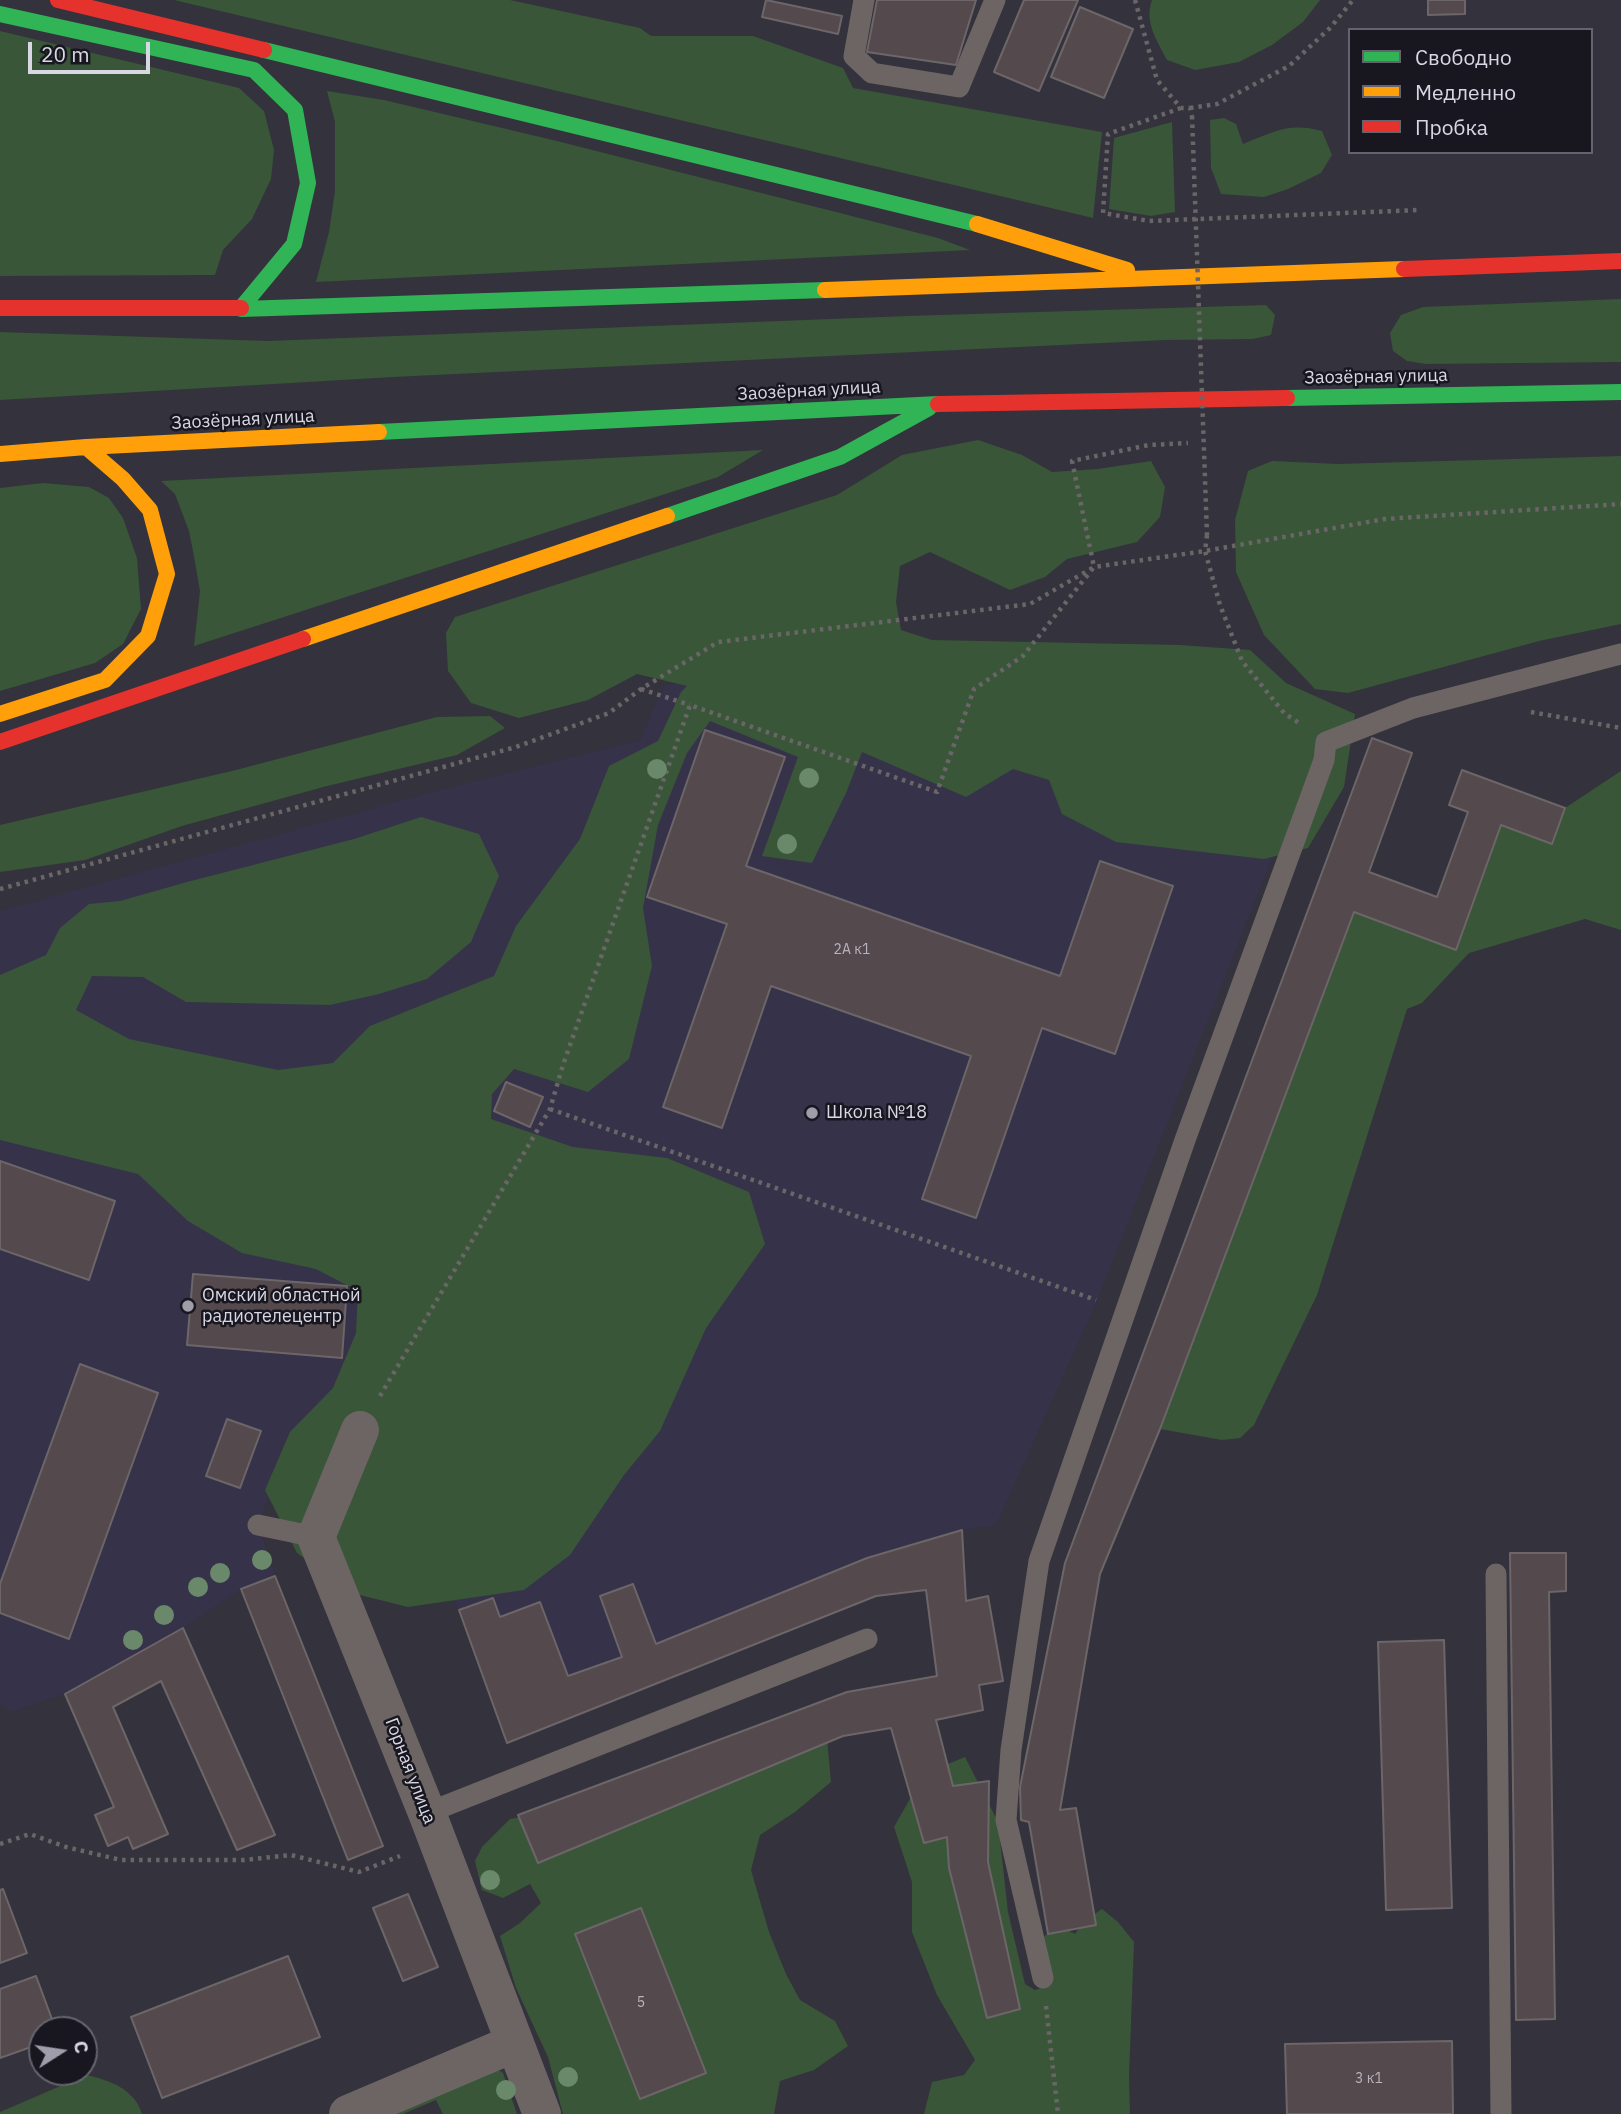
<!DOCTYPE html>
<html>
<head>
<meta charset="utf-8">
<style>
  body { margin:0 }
  #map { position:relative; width:1621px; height:2114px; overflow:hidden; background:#34323c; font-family:"IBM Plex Sans",sans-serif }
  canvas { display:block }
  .legend { position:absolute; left:1348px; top:28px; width:245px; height:126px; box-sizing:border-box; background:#181720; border:2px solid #65646e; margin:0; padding:9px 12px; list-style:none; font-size:21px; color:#d8d7e4 }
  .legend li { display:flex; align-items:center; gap:14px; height:35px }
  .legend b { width:35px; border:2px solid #65646e }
  .north { position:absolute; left:28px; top:2016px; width:70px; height:70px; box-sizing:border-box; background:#181720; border:2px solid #65646e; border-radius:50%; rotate:78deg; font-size:19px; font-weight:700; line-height:28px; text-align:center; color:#d8d7e4 }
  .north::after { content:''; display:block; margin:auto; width:24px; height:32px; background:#9f9da9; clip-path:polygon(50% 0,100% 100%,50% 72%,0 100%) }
  .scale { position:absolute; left:28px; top:42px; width:122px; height:32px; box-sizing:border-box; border:4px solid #d8d7e4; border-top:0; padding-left:9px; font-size:21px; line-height:24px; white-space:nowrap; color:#d8d7e4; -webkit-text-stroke:5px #181720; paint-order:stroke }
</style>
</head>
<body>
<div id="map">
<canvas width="1621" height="2114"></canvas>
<ul class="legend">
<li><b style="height:9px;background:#30b455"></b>Свободно</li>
<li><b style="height:9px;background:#ff9f0a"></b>Медленно</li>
<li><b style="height:9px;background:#e5322d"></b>Пробка</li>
</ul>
<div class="north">С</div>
<div class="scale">20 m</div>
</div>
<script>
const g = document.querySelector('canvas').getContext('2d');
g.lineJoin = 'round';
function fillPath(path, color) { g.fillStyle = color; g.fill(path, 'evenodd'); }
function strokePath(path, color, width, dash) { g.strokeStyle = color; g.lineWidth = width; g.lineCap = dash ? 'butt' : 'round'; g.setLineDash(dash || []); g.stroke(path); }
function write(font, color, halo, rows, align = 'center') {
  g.font = font + ' "IBM Plex Sans",sans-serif'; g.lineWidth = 5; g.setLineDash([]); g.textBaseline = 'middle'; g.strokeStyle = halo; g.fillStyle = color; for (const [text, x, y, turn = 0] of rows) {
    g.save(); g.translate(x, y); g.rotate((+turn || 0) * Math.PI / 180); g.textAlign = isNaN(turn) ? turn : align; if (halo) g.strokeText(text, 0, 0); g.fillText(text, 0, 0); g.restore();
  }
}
const built = new Path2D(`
  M814 654 1314 751 1097 1301 996 1525 962 1530 656 1644 633 1584 600 1596 622 1657 568 1676 540 1602 500 1617 492 1598 459 1610 378 1451 281 1463 258 1525 275 1576 241 1589 183 1628 65 1694 12 1711 0 1705V911L451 787 640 740 664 686Z`);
const green = new Path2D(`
  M174 0H510L640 28 651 36H753L843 68 853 88 1102 132 1093 218Z
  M1152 0H1320L1303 22 1272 45 1239 62 1195 70 1167 60C1157 41 1144 22 1152 0Z
  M0 31 239 88 264 111 274 150 271 179 252 219 223 250 215 275 0 276Z
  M327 91 384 100 557 141 938 238 970 250 316 282 329 232 335 191V122Z
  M1224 118 1236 124 1243 144C1273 132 1289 122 1322 131L1332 155 1321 173 1288 189 1264 197 1221 194 1211 168 1210 120Z
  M1172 122 1175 212 1151 216 1109 209 1114 138Z
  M1621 299V362L1426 364 1407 361 1393 351 1390 333 1401 315 1423 307Z
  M1266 305 1275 315 1271 335 1253 339 1165 340 393 377 0 400V332L268 341 908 316Z
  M978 440 1022 455 1052 472 1098 469 1151 461 1165 487 1160 517 1137 542 1067 559 1045 577 1010 590 930 552 900 566 896 602 901 630 932 640 1180 645 1250 650 1286 683 1355 714 1344 787 1308 848 1264 859 1116 842 1062 814 1049 780 1013 769 966 797 862 752 846 793 812 863 762 856 798 757 710 721 687 753 658 825 643 908 652 966 629 1059 588 1092 514 1069 492 1094 491 1119 573 1147 667 1158 749 1192 765 1244 706 1328 660 1431 624 1475 570 1555 524 1590 408 1607 356 1594 297 1553 265 1490 290 1432 333 1388 356 1333 358 1291 316 1269 242 1253 188 1221 138 1174 0 1140V975L46 955 60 928 89 904 120 901 187 882 354 839 421 817 479 834 499 876 471 942 427 979 379 994 330 1005 186 1002 143 977 92 976 76 1010 129 1039 278 1070 333 1063 370 1026 494 976 516 926 580 839 609 766 658 741 681 692 687 686 637 674 588 700 519 718 471 703 448 671 446 633 455 617 837 495 902 455Z
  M763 450 718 477 194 646 200 591 193 551 189 531 175 494 161 481Z
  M1621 456V624L1539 641 1348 693 1315 689 1264 635 1236 572 1235 520 1248 471 1272 461 1338 464Z
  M43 483 89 487 109 498 123 518 137 558 141 609 123 644 95 663 0 691V488Z
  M490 716 505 728 457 755 327 786 182 826 85 860 0 872V825L236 770 437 717Z
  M1621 771V930L1585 919 1469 953 1422 1003 1407 1009 1317 1295 1254 1425 1240 1438 1222 1440 1160 1429 1354 912 1456 950 1501 825 1565 808Z
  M826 1728 831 1782 795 1812 760 1835 751 1870 769 1932 786 1974 800 2000 835 2021 848 2046 814 2070 780 2081 774 2114H563L548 2057 516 1988 500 1936 520 1923 541 1903 530 1884 503 1898 482 1890 475 1861 482 1847 510 1819 591 1804Z
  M965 1757 998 1822 1008 1912 1025 1984 1035 1990 1047 1986 1043 1938 1056 1924 1075 1934 1084 1921 1102 1909 1118 1922 1134 1942 1129 2077 1130 2114H924L932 2082 964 2075 975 2060 937 1995 912 1932V1882L894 1827 924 1774Z
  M489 2063 503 2073 517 2114H443L436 2100 403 2114H367Z
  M86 2075C109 2080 135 2089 142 2114H0V2112Z`);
const building = new Path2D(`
  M766 0 842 16 838 34 762 17Z
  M877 0H976L956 65 867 52Z
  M1024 0H1078L1039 91 994 72Z
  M1428 0H1465V14L1428 15Z
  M1080 7 1133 29 1104 98 1051 77Z
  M705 730 785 757 746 866 1060 976 1100 861 1173 886 1115 1054 1042 1028 976 1218 922 1199 971 1056 771 986 722 1128 663 1107 727 924 647 897Z
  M1372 738 1412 753 1369 872 1437 897 1468 812 1449 805 1462 770 1565 808 1552 844 1501 825 1456 950 1354 912 1160 1429 1100 1574 1060 1810 1076 1808 1096 1925 1048 1934 1029 1822 1021 1820 1020 1787 1065 1563Z
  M506 1082 543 1097 530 1127 494 1111Z
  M0 1161 115 1201 89 1280 0 1249Z
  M193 1274 347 1286 342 1358 187 1345Z
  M80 1364 158 1393 69 1639 0 1613V1584Z
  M227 1419 261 1431 240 1488 206 1476Z
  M962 1530 966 1601 988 1596 1003 1681 979 1685 983 1710 936 1720 953 1786 989 1781 988 1862 1020 2009 987 2018 949 1868 947 1837 924 1843 891 1728 843 1736 538 1863 518 1815 847 1692 937 1676 926 1590 876 1596 507 1743 459 1610 493 1598 500 1617 540 1602 568 1676 622 1657 600 1596 633 1584 656 1644 867 1558Z
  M1510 1553H1566V1591L1549 1592 1555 2019 1516 2020Z
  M275 1576 383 1846 348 1860 241 1589Z
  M183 1628 275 1835 237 1850 161 1681 113 1707 168 1834 133 1849 128 1837 108 1846 95 1815 114 1807 65 1694Z
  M1444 1640 1452 1908 1386 1910 1378 1642Z
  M3 1889 27 1953 0 1963V1890Z
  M408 1894 438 1967 403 1981 373 1908Z
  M641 1908 706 2073 640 2099 575 1934Z
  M288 1956 320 2037 162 2098 131 2017Z
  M36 1976 56 2030H42V2043L0 2058V1989Z
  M1452 2041 1453 2114H1287L1285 2044Z`);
const path = new Path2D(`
  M1135 0 1157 80 1181 108H1190L1192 116
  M1181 108 1108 134 1103 213 1149 221 1419 210
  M1190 108 1217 104 1289 66 1330 28 1353 0
  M1207 535 1205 551 1220 605 1242 661 1284 713 1302 725
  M641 689 690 705
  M1531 712 1621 728
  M0 889 516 747 609 713 641 689 718 642 1030 604 1094 567 1072 461 1149 445 1188 443
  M550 1109 1096 1300
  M380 1396 550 1109 563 1065 690 705 937 792 974 689 1023 656 1094 567 1205 551 1385 519 1621 504
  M0 1844 30 1834 66 1847 121 1860H244L291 1855 359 1872 400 1856
  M1046 2006 1058 2114`);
const lane = new Path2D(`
  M864 0 854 56 872 73 959 87 995 0
  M258 1525 316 1537
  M1496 1574 1501 2114
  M427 1813 867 1639
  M1043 1978 1006 1820 1011 1750 1039 1561 1185 1140 1324 760 1326 742 1413 708 1621 654`);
const street = new Path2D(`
  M360 1430 316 1537 427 1813 542 2114
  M348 2114 515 2043`);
const fast = new Path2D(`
  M0 14 254 70 295 110 308 183 294 244 241 308
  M264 50 977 224
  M241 309 825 290
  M1287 398 1621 392
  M379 432 938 404
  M667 516 840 457 929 408`);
const slow = new Path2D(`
  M977 224 1127 270
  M825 290 1404 269
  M86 447 379 432
  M0 454 86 447 123 479 150 510 167 574 148 636 105 680 0 714
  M303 639 667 516`);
const jam = new Path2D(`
  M58 0 264 50
  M1404 269 1621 261
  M0 308H241
  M938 404 1287 398
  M0 742 303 639`);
const pathBridge = new Path2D(`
  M1192 116 1207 535`);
const trees = [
  [657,769],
  [809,778],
  [787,844],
  [262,1560],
  [220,1573],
  [198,1587],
  [164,1615],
  [133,1640],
  [490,1880],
  [568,2077],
  [506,2090]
];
const markers = [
  [812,1113,7,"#9f9da9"],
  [188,1306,7,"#9f9da9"]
];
const numberNames = [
  ["2А к1",852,950],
  ["5",641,2003],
  ["3 к1",1369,2079]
];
const streetNames = [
  ["Заозёрная улица",1376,377,-1],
  ["Заозёрная улица",809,391,-3],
  ["Заозёрная улица",243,420,-3],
  ["Горная улица",410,1771,69]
];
const poiNames = [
  ["Школа №18",826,1113],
  ["Омский областной",202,1296],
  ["радиотелецентр",202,1317]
];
fillPath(built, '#36324a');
fillPath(green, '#395639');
fillPath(building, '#54494c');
strokePath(building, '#6c6669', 2);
strokePath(path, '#6a6667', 4.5, [3.5, 5]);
strokePath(lane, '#6c6564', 21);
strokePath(street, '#6c6564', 38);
strokePath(fast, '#30b455', 16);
strokePath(slow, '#ff9f0a', 16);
strokePath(jam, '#e5322d', 16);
strokePath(pathBridge, '#6a6667', 4.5, [3.5, 5]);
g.fillStyle = '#6a896b';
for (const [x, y] of trees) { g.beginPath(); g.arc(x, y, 10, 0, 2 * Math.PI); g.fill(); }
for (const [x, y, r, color] of markers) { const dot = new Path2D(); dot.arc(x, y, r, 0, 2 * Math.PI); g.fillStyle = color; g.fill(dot); strokePath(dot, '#181720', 2.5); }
write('14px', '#b7b4be', null, numberNames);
write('18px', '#d8d7e4', '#181720', streetNames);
write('18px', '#d8d7e4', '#181720', poiNames, 'left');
</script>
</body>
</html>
